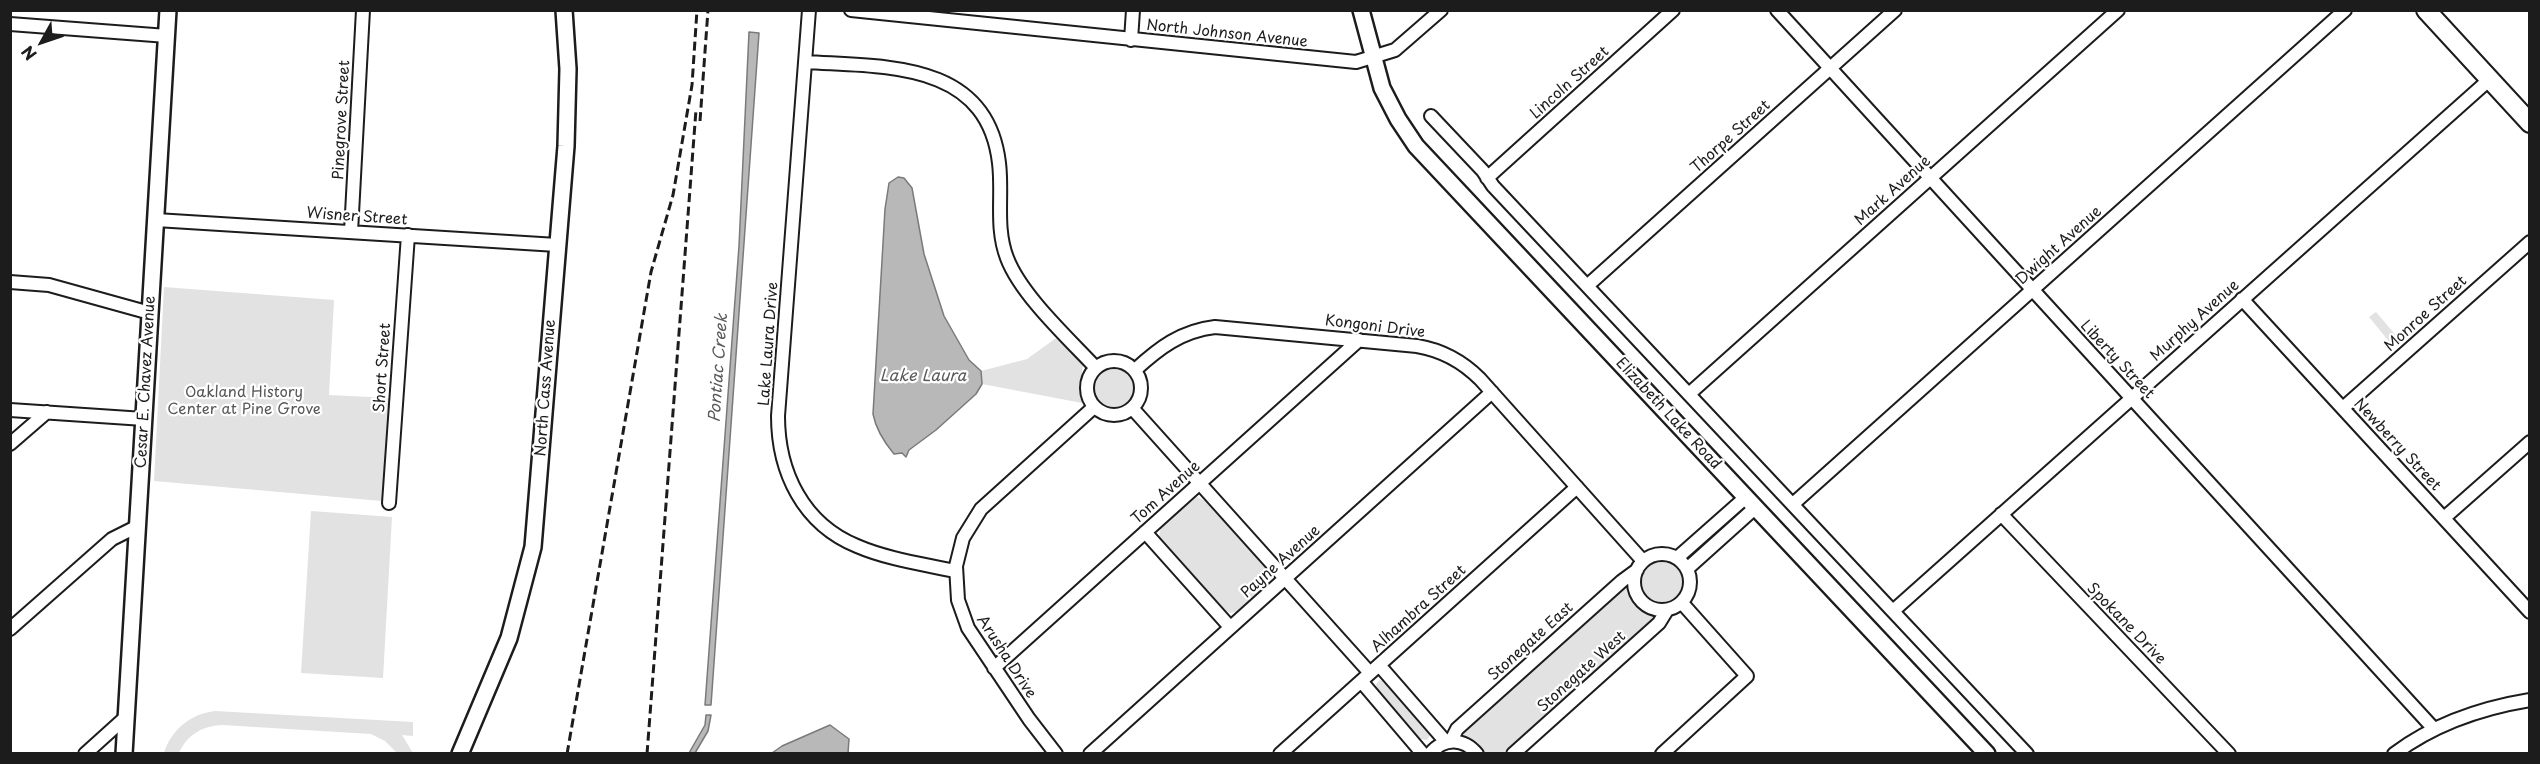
<!DOCTYPE html>
<html>
<head>
<meta charset="utf-8">
<style>
  body { margin:0 }
  #map { position:relative; width:2540px; height:764px; overflow:hidden; background:#fff; font-family:"Playpen Sans",sans-serif }
  canvas { display:block }
  .frame { position:absolute; inset:0; border:12px solid #1c1c1c; pointer-events:none }
  .north { position:absolute; left:12px; top:12px; width:60px; height:60px; -webkit-text-stroke:4px #fff; paint-order:stroke; rotate:230deg; font-size:16px; font-weight:700; line-height:24px; text-align:center; color:#1c1c1c }
  .north::after { content:''; display:block; margin:auto; width:21px; height:27px; background:#1c1c1c; clip-path:polygon(50% 0,100% 100%,50% 72%,0 100%) }
</style>
</head>
<body>
<div id="map">
<canvas width="2540" height="764"></canvas>
<div class="frame"></div>
<div class="north">N</div>
</div>
<script>
const g = document.querySelector('canvas').getContext('2d');
g.lineJoin = 'round';
function fillPath(path, color) { g.fillStyle = color; g.fill(path, 'evenodd'); }
function strokePath(path, color, width, dash) { g.strokeStyle = color; g.lineWidth = width; g.lineCap = dash ? 'butt' : 'round'; g.setLineDash(dash || []); g.stroke(path); }
function write(font, color, halo, rows, align = 'center') {
  g.font = font + ' "Playpen Sans",sans-serif'; g.lineWidth = 4.5; g.setLineDash([]); g.textBaseline = 'middle'; g.strokeStyle = halo; g.fillStyle = color; for (const [text, x, y, turn = 0] of rows) {
    g.save(); g.translate(x, y); g.rotate((+turn || 0) * Math.PI / 180); g.textAlign = isNaN(turn) ? turn : align; if (halo) g.strokeText(text, 0, 0); g.fillText(text, 0, 0); g.restore();
  }
}
const green = new Path2D(`
  M164 287 334 300 329 395 390 398 382 501 154 481Z
  M2376 312 2399 339 2392 345 2369 317Z
  M1059 336 1083 364 1080 389 1082 403 982 384 981 371 1027 359Z
  M1093 388a21 21 0 1 1 42 0a21 21 0 1 1-42 0Z
  M1197 497 1206 501 1271 574 1268 584 1236 612 1230 613 1223 609 1159 537 1161 527Z
  M311 511 392 517 383 678 301 673Z
  M1642 582a21 21 0 1 1 42 0a21 21 0 1 1-42 0Z
  M1625 587H1628L1636 605 1653 615V619L1503 753H1485L1477 743 1464 736 1463 733Z
  M1380 680 1387 683 1428 731 1430 735 1427 740 1420 739 1377 690 1376 684Z
  M215 711 413 722V736L402 735 413 753H397L385 741 371 734 222 725C202 726 187 735 179 753H164C171 730 190 714 215 711Z`);
const water = new Path2D(`
  M749 32 759 33 711 705H705L739 246Z
  M898 177 904 178 912 188 924 254 944 316 969 360 981 371 982 384 976 394 936 430 909 450 906 457 902 453 894 454C884 442 876 430 873 414L885 209 889 183Z
  M706 715H711L708 731 695 753H689L705 725Z
  M830 725 849 739 848 753H772L782 746Z`);
const minor = new Path2D(`
  M809 10 778 416C778 472 803 524 857 546 887 559 923 564 955 571
  M851 10 1356 62 1395 50 1441 10
  M1777 10 2434 729
  M10 24 167 36
  M1131 40 1133 10
  M806 62C883 67 987 60 999 163 1003 195 995 227 1007 258 1021 295 1068 338 1096 368
  M1431 116 1483 171 1493 186 2027 754
  M1487 178 1673 10
  M156 220 557 245
  M351 232 363 10
  M10 282 49 285 150 313
  M1587 286 1895 10
  M2242 299 2530 612
  M1087 388a27 27 0 1 1 54 0a27 27 0 1 1-54 0Z
  M1135 370C1159 348 1181 331 1215 327L1417 346C1441 350 1462 361 1480 379L1643 561
  M1689 394 2118 10
  M2343 408 2530 242
  M1133 409 1370 673
  M10 410 144 419
  M10 444 47 412
  M389 503 408 235
  M1793 504 2345 10
  M2001 514 2229 754
  M2444 518 2530 442
  M1145 532 1230 627
  M1634 582a28 28 0 1 1 56 0a28 28 0 1 1-56 0Z
  M1677 558 1746 497
  M1687 569 1756 507
  M1893 611 2490 79
  M10 629 112 539 138 526
  M1379 665 1446 742
  M994 668 1359 340
  M1361 681 1423 754
  M1451 741 1457 729 1622 581 1637 570
  M85 754 126 717
  M1056 754 1029 719 968 628 958 600 956 566 963 538 981 509 1094 407
  M1090 754 1492 392
  M1280 754 1577 487
  M1430 754C1444 737 1464 738 1477 754
  M1513 754 1659 623 1667 610
  M1662 754 1747 676 1682 603
  M2394 754C2434 724 2481 708 2530 700`);
const major = new Path2D(`
  M1361 10 1382 88 1398 119 1416 146 1987 754
  M124 754 168 10
  M460 754 509 638 533 547 566 146 568 69 564 10`);
const highway = new Path2D(`
  M2426 10 2530 123`);
const rail = new Path2D(`
  M700 121 708 10
  M567 754 651 272 673 195 692 85 697 10
  M647 754 696 110`);
const streetNames = [
  ["North Johnson Avenue",1227,34,6],
  ["Lincoln Street",1570,83,-42],
  ["Pinegrove Street",342,120,-87],
  ["Thorpe Street",1731,137,-42],
  ["Mark Avenue",1893,191,-42],
  ["Wisner Street",357,217,4],
  ["Dwight Avenue",2059,246,-42],
  ["Monroe Street",2426,314,-42],
  ["Murphy Avenue",2195,321,-42],
  ["Kongoni Drive",1375,327,7],
  ["Lake Laura Drive",769,344,-86],
  ["Liberty Street",2117,360,47],
  ["Short Street",383,368,-86],
  ["Cesar E. Chavez Avenue",146,382,-87],
  ["North Cass Avenue",546,388,-86],
  ["Elizabeth Lake Road",1668,414,47],
  ["Newberry Street",2397,445,47],
  ["Tom Avenue",1166,493,-42],
  ["Payne Avenue",1281,562,-42],
  ["Alhambra Street",1419,609,-42],
  ["Spokane Drive",2126,624,46],
  ["Stonegate East",1531,642,-42],
  ["Arusha Drive",1006,657,57],
  ["Stonegate West",1582,672,-42]
];
const parkNames = [
  ["Oakland History",244,393],
  ["Center at Pine Grove",244,410]
];
const waterNames = [
  ["Pontiac Creek",719,368,-86],
  ["Lake Laura",923,377]
];
fillPath(green, '#e2e2e2');
fillPath(water, '#b8b8b8');
strokePath(water, '#7a7a7a', 1.5);
strokePath(minor, '#1c1c1c', 16);
strokePath(major, '#1c1c1c', 20);
strokePath(highway, '#1c1c1c', 22);
strokePath(minor, '#fff', 12);
strokePath(major, '#fff', 15);
strokePath(highway, '#fff', 18);
strokePath(rail, '#1c1c1c', 3, [9, 4.5]);
write('15px', '#1c1c1c', '#fff', streetNames);
write('15px', '#575757', '#fff', parkNames);
write('italic 16px', '#5a5a5a', '#fff', waterNames);
</script>
</body>
</html>
